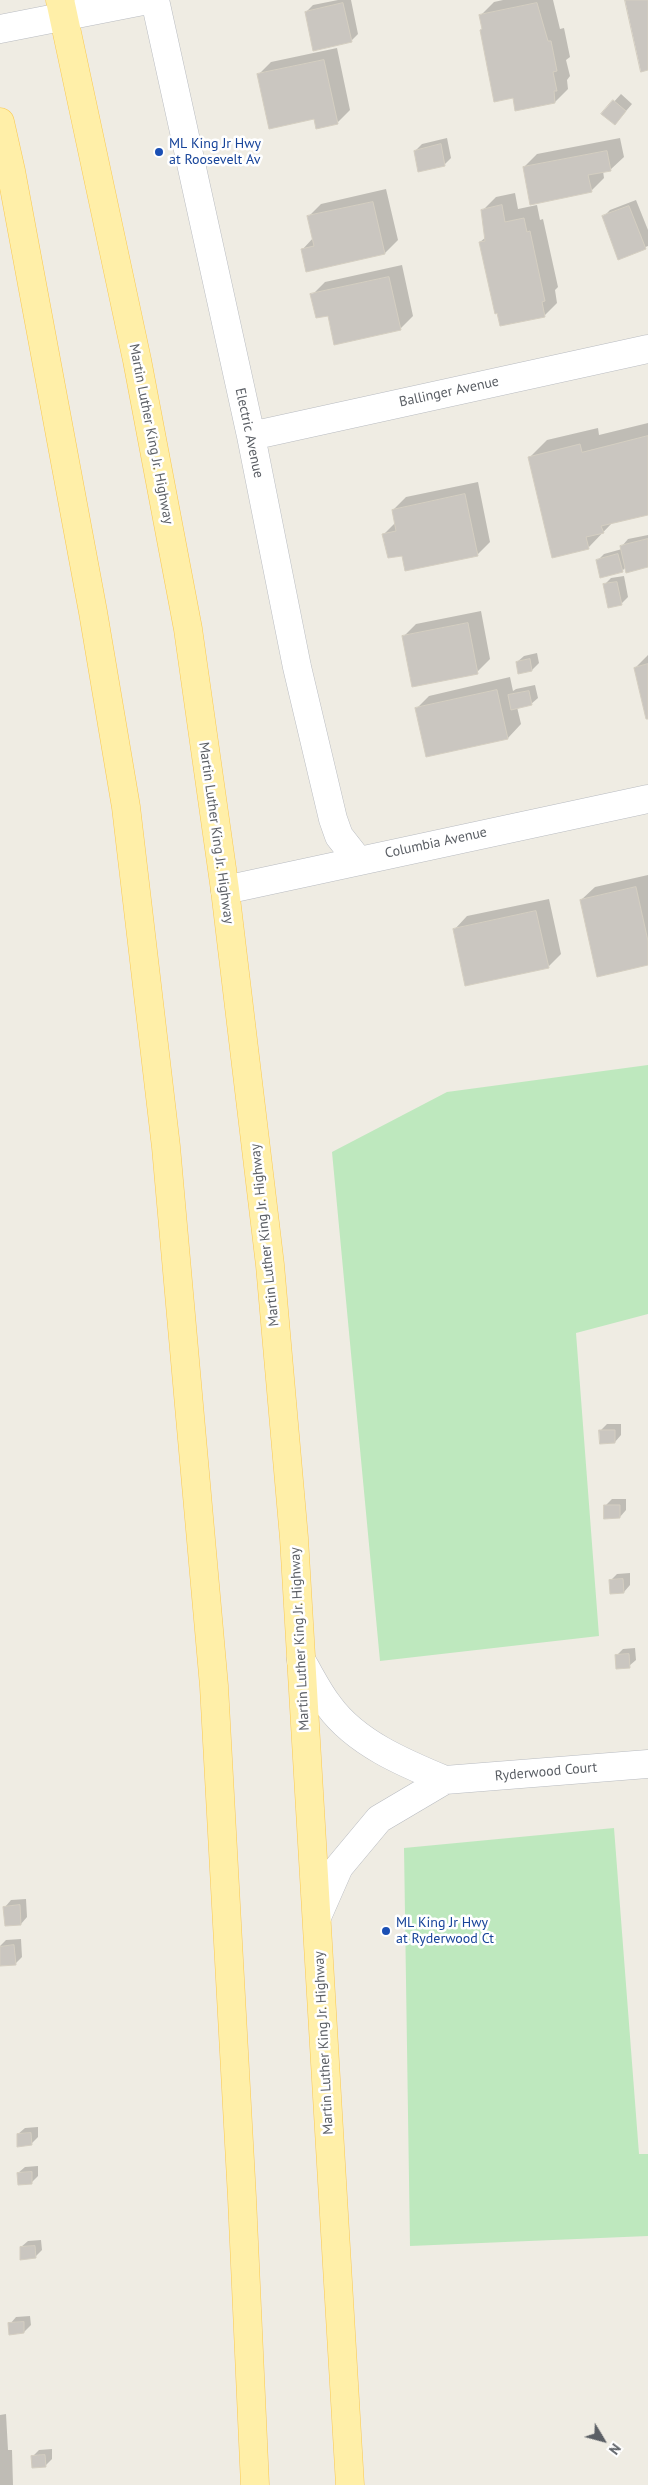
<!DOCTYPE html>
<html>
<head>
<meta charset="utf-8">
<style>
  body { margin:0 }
  #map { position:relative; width:648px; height:2485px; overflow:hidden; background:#efece3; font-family:"PT Sans",sans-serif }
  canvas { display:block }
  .north { position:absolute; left:578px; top:2415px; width:50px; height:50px; -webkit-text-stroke:4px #fff; paint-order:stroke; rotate:127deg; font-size:14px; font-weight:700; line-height:20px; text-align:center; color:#5b5f65 }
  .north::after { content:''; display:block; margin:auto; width:18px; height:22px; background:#5b5f65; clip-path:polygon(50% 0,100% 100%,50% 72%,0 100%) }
</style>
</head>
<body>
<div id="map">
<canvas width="648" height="2485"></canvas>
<div class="north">N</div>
</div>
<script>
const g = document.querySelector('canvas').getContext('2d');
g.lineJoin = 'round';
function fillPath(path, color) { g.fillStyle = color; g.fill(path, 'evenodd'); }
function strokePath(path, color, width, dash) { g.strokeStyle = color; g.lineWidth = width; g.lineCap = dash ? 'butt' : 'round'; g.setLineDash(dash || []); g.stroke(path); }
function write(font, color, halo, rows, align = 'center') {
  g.font = font + ' "PT Sans",sans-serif'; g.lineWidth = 5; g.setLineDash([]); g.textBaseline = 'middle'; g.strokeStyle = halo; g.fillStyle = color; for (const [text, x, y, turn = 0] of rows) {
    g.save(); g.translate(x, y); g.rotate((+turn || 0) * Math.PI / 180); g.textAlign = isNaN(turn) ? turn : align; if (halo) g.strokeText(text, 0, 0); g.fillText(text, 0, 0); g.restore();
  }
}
const green = new Path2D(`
  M648 1065V1314L576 1333 599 1636 380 1661 332 1152 447 1092Z
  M614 1828 639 2154H648V2236L410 2246 404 1848Z`);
const shadow = new Path2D(`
  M338 0H351L358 34 351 41 306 12 313 5Z
  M503 0H553L560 29 564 28 570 57 566 60 570 76 567 80 568 89 555 102 514 97 483 28 481 15 494 2Z
  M337 48 350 110 337 123 315 117 258 75 271 62Z
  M621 94 632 104 615 124 603 114Z
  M447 138 451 158 445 164 415 151 422 144Z
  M620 138 624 157 610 170 603 171 604 178 591 191 524 167 537 154Z
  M386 189 398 240 385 253 302 250 313 238 308 217 321 204Z
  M515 193 518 209 537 205 540 220 543 219 558 287 555 290 557 303 544 316 480 242 486 237 483 210 496 197Z
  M636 200 648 230V246L619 258 603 217 610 210Z
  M402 265 413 316 400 329 329 314 312 295 325 282Z
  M648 423V514L612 523 588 548 529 458 547 440 598 428 599 435Z
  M478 482 490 542 477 555 403 554 384 534 396 522 393 510 406 497Z
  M648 535V566L626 567 622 571 597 561 604 554 622 549V546L628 539Z
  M624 576 628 597 621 604 604 585 611 578Z
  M481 611 490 659 477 672 403 637 416 624Z
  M537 653 539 663 532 670 517 662 524 656Z
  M648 655V718L635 668Z
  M510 677 513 691 516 689 535 685 538 698 531 704 517 707 521 724 508 738 416 709 429 696Z
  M648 875V964L581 900 595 887Z
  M549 899 561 954 548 967 454 930 467 916Z
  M607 1424H621V1435L615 1442 600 1431Z
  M612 1499H626V1510L620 1517 605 1506Z
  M630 1573V1585L624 1592 610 1581 617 1574Z
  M635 1648 636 1660 629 1666 616 1656 623 1649Z
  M26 1899 27 1917 21 1924 5 1907 11 1900Z
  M21 1939 22 1957 15 1964H0V1946L6 1940Z
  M38 2127V2137L31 2144 18 2134 25 2128Z
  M38 2166V2176L32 2182 18 2173 25 2167Z
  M41 2240 42 2250 35 2257 21 2247 28 2241Z
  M30 2316 31 2325 24 2332 10 2324 16 2317Z
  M6 2414 8 2450H12L13 2485H0V2415Z
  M52 2449V2459L45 2466 32 2457 39 2450Z`);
const building = new Path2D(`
  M625 0H648V70L641 72Z
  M343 3 352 42 313 51 305 12Z
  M537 3 548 41H551L557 71 553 72 557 91H554L555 103 515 111 513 98 494 102 480 30 482 29 479 15Z
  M324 60 338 124 316 129 314 119 269 129 257 74Z
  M613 100 626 111 615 125 601 114Z
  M441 144 445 166 418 172 414 151Z
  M607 151 611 171 588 175 592 192 530 205 523 167Z
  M373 202 385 254 306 272 301 249 314 246 307 216Z
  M502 205 505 222 524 218 527 232 530 231 545 301 542 302 545 317 500 326 497 313 495 314 479 242 485 241 481 210Z
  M629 206 646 249 618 260 602 216Z
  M389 277 401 330 334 345 328 316 316 318 310 294Z
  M648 436V515L601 526 604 533 586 537 589 549 552 558 528 457 580 444 582 452Z
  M465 494 478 556 405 571 402 556 388 558 382 534 396 531 392 510Z
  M648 539V567L626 573 620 546Z
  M618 554 623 572 600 578 596 560Z
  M617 582 622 605 608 608 603 584Z
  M468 623 478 674 412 687 402 636Z
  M530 659 532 671 518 674 516 662Z
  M648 664V719H646L634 668Z
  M497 690 508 739 426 757 415 708Z
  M529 691 532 705 511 710 508 695Z
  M636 887 648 941V965L597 977 580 900Z
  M536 911 549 968 465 986 453 929Z
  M599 1430H615V1443L600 1444Z
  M604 1505H620V1518L604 1519Z
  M623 1579 624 1593 610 1594 609 1580Z
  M629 1654 630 1668 616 1669 615 1655Z
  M20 1905 21 1925 5 1926 3 1907Z
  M14 1945 16 1965 0 1966V1947Z
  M31 2133 32 2145 17 2147V2134Z
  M32 2172V2184L18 2185 17 2173Z
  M35 2246 36 2258 20 2260V2247Z
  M24 2322V2333L9 2335 8 2323Z
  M45 2455 46 2467 32 2468 31 2456Z`);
const minor = new Path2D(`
  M155 0 251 436 297 667 333 819 339 836 357 859
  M0 29 148 0
  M251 436 648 349
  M225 890C366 859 507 828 648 799
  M301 1660C310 1675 318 1692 329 1706 356 1743 404 1763 445 1780
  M317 1917 339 1867 379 1819 445 1780 648 1764`);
const primary = new Path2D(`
  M60 0 137 360 188 629 225 890 270 1265 294 1538 350 2485
  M0 122 11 171 93 612 126 807 166 1147 214 1686 242 2198 255 2485`);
const markers = [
  [159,152,5,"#1a4fb4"],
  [386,1931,5,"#1a4fb4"]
];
const transitNames = [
  ["ML King Jr Hwy",169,144],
  ["at Roosevelt Av",169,160],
  ["ML King Jr Hwy",396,1923],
  ["at Ryderwood Ct",396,1939]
];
const streetNames = [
  ["Ballinger Avenue",449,392,-12],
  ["Electric Avenue",249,433,78],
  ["Martin Luther King Jr. Highway",151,434,79],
  ["Martin Luther King Jr. Highway",216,833,82],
  ["Columbia Avenue",436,843,-12],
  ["Martin Luther King Jr. Highway",265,1235,-96],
  ["Martin Luther King Jr. Highway",300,1639,-93],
  ["Ryderwood Court",546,1772,-5],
  ["Martin Luther King Jr. Highway",324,2043,-93]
];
fillPath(green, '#bee8be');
fillPath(shadow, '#0003');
fillPath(building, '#cac6c0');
strokePath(building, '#d4cec1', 1);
strokePath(minor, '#b8bbc0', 29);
strokePath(primary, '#f9c851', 29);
strokePath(minor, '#fff', 28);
strokePath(primary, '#ffefa8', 28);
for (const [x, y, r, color] of markers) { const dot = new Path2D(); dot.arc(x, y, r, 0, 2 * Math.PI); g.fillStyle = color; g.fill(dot); strokePath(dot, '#fff', 2); }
write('14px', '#164399', '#fff', transitNames, 'left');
write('14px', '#5b5f65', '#fff', streetNames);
</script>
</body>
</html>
